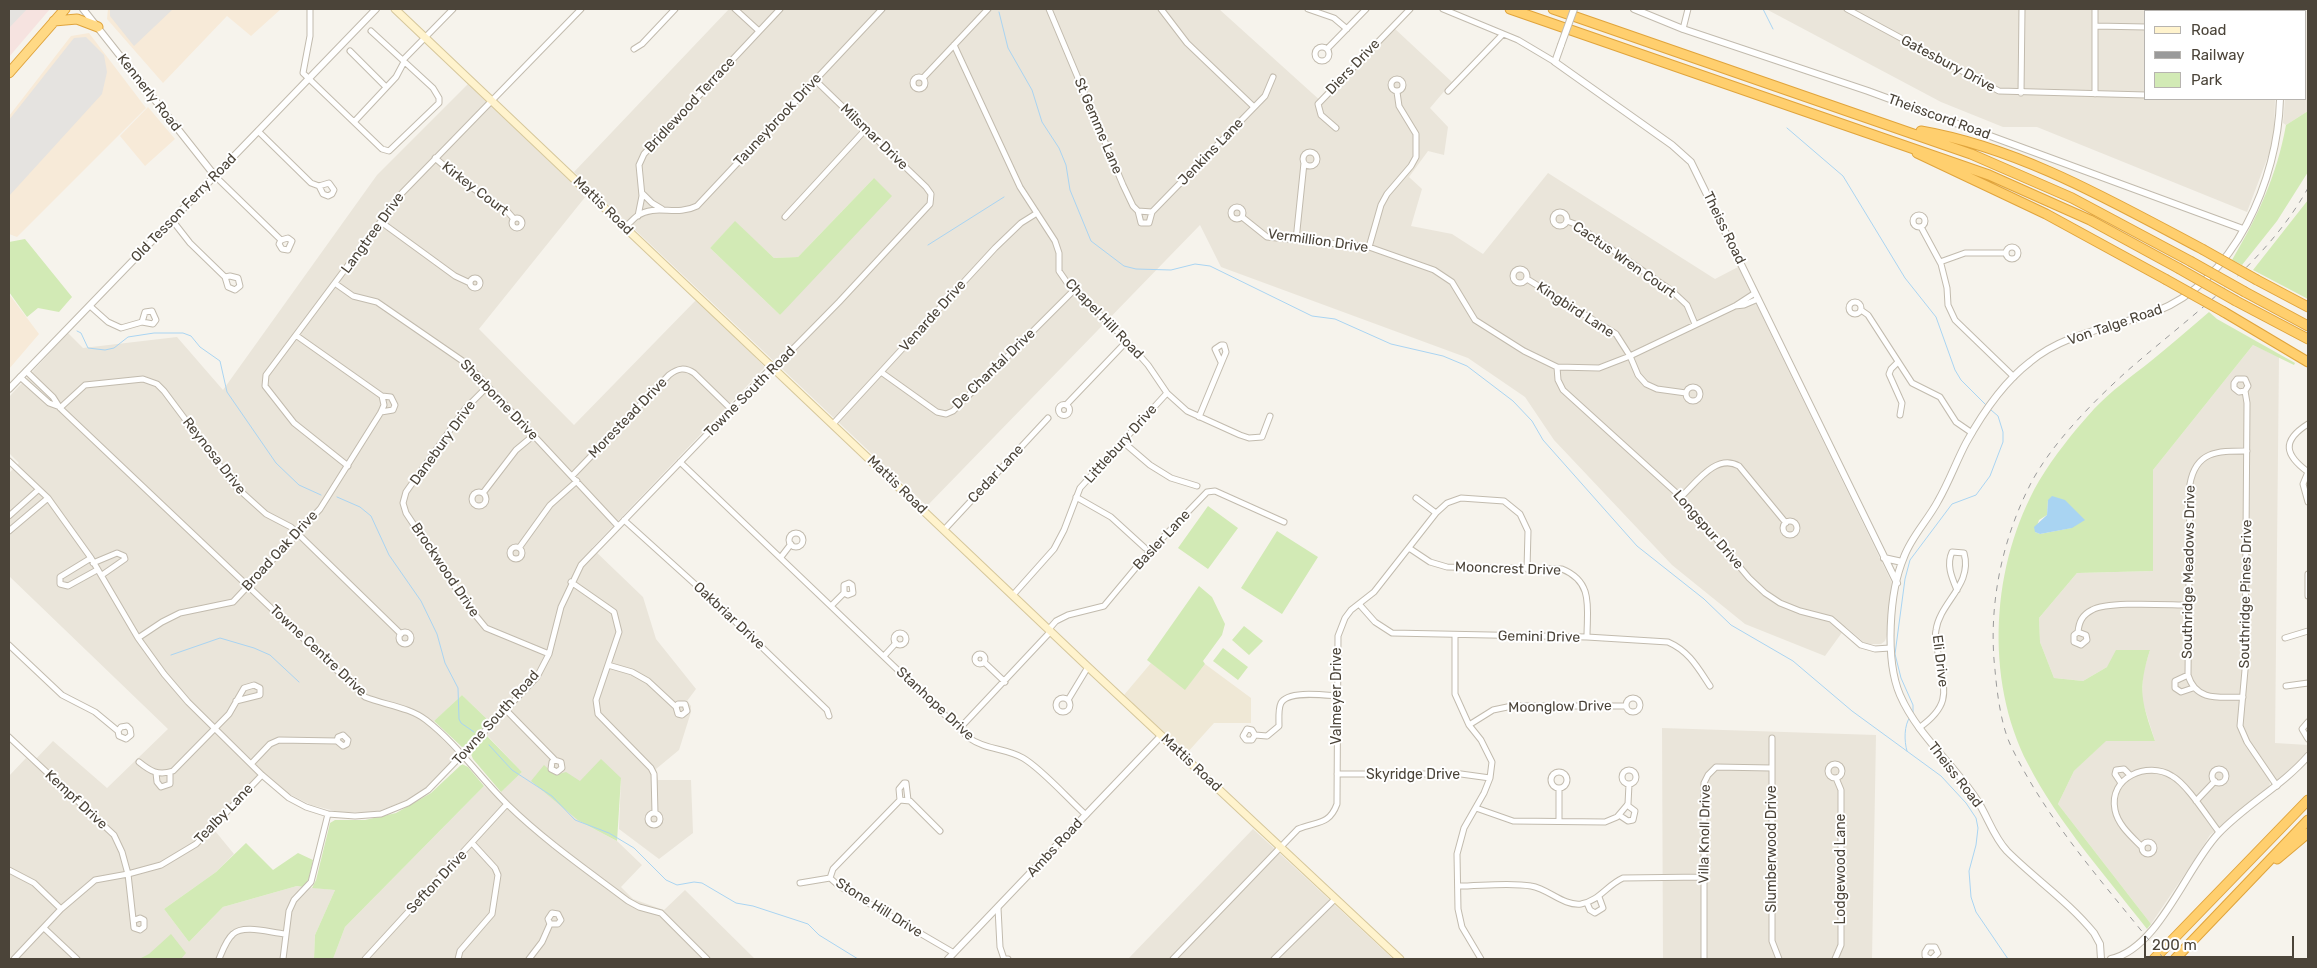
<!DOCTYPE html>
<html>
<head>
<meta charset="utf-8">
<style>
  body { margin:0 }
  #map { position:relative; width:2317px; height:968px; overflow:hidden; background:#f6f3ec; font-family:Rubik,sans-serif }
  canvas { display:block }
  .frame { position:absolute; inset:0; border:10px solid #4b4439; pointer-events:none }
  .legend { position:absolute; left:2144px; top:10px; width:162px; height:90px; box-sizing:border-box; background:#fff; border:1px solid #b7b4b0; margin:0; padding:6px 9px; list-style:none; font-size:15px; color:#4b4439 }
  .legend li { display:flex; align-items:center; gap:10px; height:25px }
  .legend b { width:25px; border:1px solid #b7b4b0 }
  .scale { position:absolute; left:2144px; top:936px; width:150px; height:22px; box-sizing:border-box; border:2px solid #4b4439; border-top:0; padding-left:6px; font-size:15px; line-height:18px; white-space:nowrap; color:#4b4439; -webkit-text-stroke:4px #fff; paint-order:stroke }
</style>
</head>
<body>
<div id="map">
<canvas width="2317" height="968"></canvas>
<div class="frame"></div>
<ul class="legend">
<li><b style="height:6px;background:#fff3cd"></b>Road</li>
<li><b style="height:6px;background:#9a9a9a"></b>Railway</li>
<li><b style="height:14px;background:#d2eab5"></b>Park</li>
</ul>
<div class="scale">200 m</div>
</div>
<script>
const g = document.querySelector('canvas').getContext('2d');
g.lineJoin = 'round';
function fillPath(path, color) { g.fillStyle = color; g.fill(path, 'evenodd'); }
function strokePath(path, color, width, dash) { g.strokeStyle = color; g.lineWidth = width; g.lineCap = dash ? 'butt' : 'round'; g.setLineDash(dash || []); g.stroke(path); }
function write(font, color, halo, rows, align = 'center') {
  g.font = font + ' Rubik,sans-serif'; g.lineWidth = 4; g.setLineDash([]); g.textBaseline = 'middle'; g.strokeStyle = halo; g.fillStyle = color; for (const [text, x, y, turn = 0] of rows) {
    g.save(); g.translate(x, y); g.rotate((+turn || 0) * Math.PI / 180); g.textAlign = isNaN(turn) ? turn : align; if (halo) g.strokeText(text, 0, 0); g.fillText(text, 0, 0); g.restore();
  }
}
const residential = new Path2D(`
  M729 9H1219L1323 103 1394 28 1452 82 1430 108 1448 127 1444 155 1428 151 1409 177 1422 189 1411 226 1452 234 1483 254 1548 173 1715 279 1738 267 1892 583 1887 635 1885 641 1881 644H1866L1846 627 1825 656 1745 624 1672 565 1554 440 1525 397 1468 358 1221 267 1200 225 927 506 574 172ZM874 178 780 315 710 248 735 222 774 258 798 257Z
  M1766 9H2277V11H2146V99H2275L2274 131 2270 151 2247 212 2037 127H2003L1941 102Z
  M2285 9H2308V111L2286 125 2283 123 2285 99H2306V11H2285Z
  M468 84 586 196 479 329 574 425 697 299 765 367 592 548 643 597 656 639 696 689 687 701 691 706V712L679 750 656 769 658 780H691L693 833 659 859 619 829 621 778 580 781 561 775H555L548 769 579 821 617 841 642 865 621 887 633 899 664 910 685 890 755 959H333L345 927 484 786 496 796 522 772 481 729 489 721 462 695 429 726 454 751 455 758 427 788 412 798 377 812H339L311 805 295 797 284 791 263 772 211 826 234 854 216 872 164 909 189 942 223 907 297 886 335 890 315 935 314 959H9V776L26 758 32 763 53 741 107 788 168 729 9 576V473L19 463 9 453V397L68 333 83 348 177 337 223 390 377 175Z
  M2253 345 2279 357 2275 743 2308 745V753L2281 778 2277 780 2274 778 2250 744H2244L2269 779 2270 784 2268 789 2210 835 2195 859 2151 924 2058 804 2074 771 2106 740 2155 741 2142 700 2143 673 2150 650 2107 667 2083 681 2054 678 2040 642 2039 618 2077 573 2153 571V470Z
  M1662 728 1876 735 1872 959H1663Z
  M1253 829 1304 876 1393 959H1128Z`);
const commercial = new Path2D(`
  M108 9H281L251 36 227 16 163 83 107 19Z
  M89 33 146 108 17 237 9 234V116L71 36Z
  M148 107 175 139 145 166 120 136Z
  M9 294 39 334 9 369Z`);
const education = new Path2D(`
  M1151 663 1185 689 1205 664 1251 698V723H1214L1186 754 1124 695Z`);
const medical = new Path2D(`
  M9 9H50L9 57Z`);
const green = new Path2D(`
  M2308 111V172L2277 221 2242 265 2232 260C2258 216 2277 175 2286 125Z
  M874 178 892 196 780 315 710 248 735 221 774 258 798 257Z
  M2308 200V299L2253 270Z
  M25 239 72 297 59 312 38 308 27 317 9 292V242Z
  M2209 312 2217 319 2295 363 2294 365 2253 345 2153 470V571L2077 573 2039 618 2040 642 2054 678 2083 681 2107 667 2116 650H2150C2137 691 2142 702 2155 741H2106L2074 771 2058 804 2151 924 2147 929C2106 876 2059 824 2028 764 1984 679 1991 564 2039 481 2054 456 2074 431 2094 409 2111 391 2132 376 2151 361 2171 345 2190 328 2209 312ZM2048 500 2071 528 2040 534 2035 532 2039 520 2047 515Z
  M1208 506 1238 528 1208 569 1178 548Z
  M1277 531 1318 557 1282 614 1241 588Z
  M1199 586 1212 597 1225 624 1222 635 1203 661 1205 664 1185 690 1147 660Z
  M1244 626 1263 641 1249 655 1232 640Z
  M1223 648 1248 667 1238 680 1213 661Z
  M462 695 489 721 465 746 462 747 434 721Z
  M487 736 522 772 501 792 473 759 471 754Z
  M601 759 621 778 617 841 579 821 531 781 544 765 555 775 566 772 580 781Z
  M462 764 468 767 484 786 345 927 333 959H314L315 935 335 890 312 888 316 880 330 823 335 820H365L396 813 431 793Z
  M246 843 273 870 298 853 313 860 309 878 304 887 297 886 223 907 189 942 164 909 216 872Z
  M171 934 186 953 181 959H139L149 954Z`);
const parking = new Path2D(`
  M9 9H27L9 28Z
  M110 9H173L134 46 110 16Z
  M86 37 104 55 107 72 102 94 9 196V120L74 38Z`);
const water = new Path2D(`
  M2052 496 2065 500 2085 520 2072 528 2040 534 2035 532 2034 527 2047 515 2048 500Z`);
const stream = new Path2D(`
  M1763 9 1773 29
  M999 12 1008 48 1032 90 1042 122 1059 148 1066 165 1070 190 1091 241 1124 266 1136 269 1171 270 1195 264 1210 266 1312 316 1335 319 1391 344 1443 356 1467 366 1513 401 1532 421 1543 440 1637 546 1704 599 1731 625 1793 661 1852 711 1941 776 1966 803 1976 818 1978 828 1976 845 1969 871 1971 897 1976 912 2008 959
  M1787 128 1843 176 1905 278 1936 317 1955 370 1961 380 1986 405
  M928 245 1004 197
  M77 331 81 333 88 348 105 350 114 348 128 337 154 333H183L191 336 200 347 220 361 227 392 276 463 299 485 321 495
  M337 497 360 507 371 516 389 555 421 601 437 634 445 663 458 688 459 719 461 723 474 732
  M171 655 220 638 254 648 270 655 299 682
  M1913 714V705L1901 678 1895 654 1905 579 1910 560 1952 504 1976 495 1990 476 2003 442V432L1998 416 1991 410
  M489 745 512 770 552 796 575 820 609 833 634 848 666 880 677 885 694 882 702 883 736 903 753 906 808 924 819 935 858 959
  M1907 751C1904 741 1904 725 1910 717`);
const minor = new Path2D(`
  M310 9V36L303 73 382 149 389 151 439 103V98L433 88 371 31
  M735 9 759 31
  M1049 9 1123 185 1133 206 1138 211 1141 223H1149L1152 212
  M1161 9 1187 43 1254 107
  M1308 9 1334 18 1347 29
  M1443 9 1518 40 1555 62
  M1847 9 1999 91 2146 95
  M2165 11V9
  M2095 26 2146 27
  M1683 29 1688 9
  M954 45 1020 187 1055 241 1059 253V271L1068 284 1124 338 1148 365 1167 393 1187 411 1240 435 1249 438 1262 437 1270 416
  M1315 54a7 7 0 1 1 14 0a7 7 0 1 1-14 0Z
  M634 49 642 44 675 9
  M1327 49 1366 9
  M350 51 386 87
  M403 60 453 9
  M913 83a6 6 0 1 1 12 0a6 6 0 1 1-12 0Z
  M923 78 988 9
  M1391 85a6 6 0 1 1 12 0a6 6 0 1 1-12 0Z
  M1448 91 1503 34
  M2021 93 2022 9
  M2095 94V9
  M354 122 396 77 404 62
  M1336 128 1321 115 1318 104 1410 9
  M258 131 311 183 319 186 323 194 328 196 332 194 334 190 329 183 319 186
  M1303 159a7 7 0 1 1 14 0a7 7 0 1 1-14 0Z
  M435 158 462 181 507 211 514 219
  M215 176 281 240 279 244 282 249 288 250 292 241 288 238 281 240
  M642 193 652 203 662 209
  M1231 213a6 6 0 1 1 12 0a6 6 0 1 1-12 0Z
  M1138 211 1152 212 1265 96 1273 77
  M1553 219a7 7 0 1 1 14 0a7 7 0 1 1-14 0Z
  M1913 221a6 6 0 1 1 12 0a6 6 0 1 1-12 0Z
  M638 216 642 196 639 165 644 154 780 9
  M785 217 866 129
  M1242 217 1267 237 1369 247 1434 270 1452 282 1475 320 1524 351 1557 367 1599 368 1630 356 1735 306 1755 293
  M512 223a5 5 0 1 1 10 0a5 5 0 1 1-10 0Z
  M172 220 190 243 225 277 228 287 235 290 240 286 238 278 230 276 225 277
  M1567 221 1575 224 1672 291 1687 305 1695 324
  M381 222 455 276 470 283
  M625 227C629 224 633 219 637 216 657 203 675 217 697 206L882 9
  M1921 227 1941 264 1947 288 1948 305 1955 320 2014 377
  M1296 240 1304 163
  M2006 253a6 6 0 1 1 12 0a6 6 0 1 1-12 0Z
  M1369 247 1381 205 1387 194 1411 166 1416 157V134L1399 106 1397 92
  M1940 262 1965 253H2005
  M1513 276a7 7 0 1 1 14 0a7 7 0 1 1-14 0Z
  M470 283a5 5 0 1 1 10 0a5 5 0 1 1-10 0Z
  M1527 279 1616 334 1630 356 1638 375 1646 384 1657 389 1686 393
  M336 284 353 296 377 302 467 364 618 526
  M1849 308a6 6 0 1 1 12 0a6 6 0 1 1-12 0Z
  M90 306 108 322 121 328 142 322 145 312 152 311 156 320 153 324 142 322
  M1735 306 1744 305 1758 299
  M1861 310 1868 315 1912 383 1940 397 1956 422 1972 433
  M1898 362 1891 369 1889 374 1902 403 1900 415
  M1557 367 1558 380 1563 390 1681 497 1749 578 1765 593 1780 603 1800 611 1831 619 1861 645 1875 649 1890 648
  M26 371 53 397 60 408 365 697C385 705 409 707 426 720 457 744 480 778 508 805 545 841 587 870 628 901L639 907 661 913 707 959
  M881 372 937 412 946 414 953 411 1074 290
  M20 377 49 403 60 407
  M488 386 465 409 406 492 403 503 406 513 467 605 486 628 549 654
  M1686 394a7 7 0 1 1 14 0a7 7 0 1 1-14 0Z
  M2245 391 2239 392 2234 388V383L2237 379H2245L2248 386 2245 391 2247 403 2245 670 2240 726 2247 742 2277 786
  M1058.5 410a5.5 5.5 0 1 1 11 0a5.5 5.5 0 1 1-11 0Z
  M1066 405 1127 341
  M60 408 85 385 143 379 157 384 164 391 235 486 266 514 291 527 401 634
  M381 412 393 410 395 405 391 397 382 396
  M1199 417 1226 352 1224 345H1221L1215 349 1221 362
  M833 424 995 248 1021 223 1037 213
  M1122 441 1150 465 1171 478 1197 486
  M9 461 48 498 91 558 138 638 164 674 188 702 262 775 289 798 306 807 328 814 355 816 381 814 408 803 428 790 537 677 549 654 561 607 581 565 767 372 779 363 839 302 930 204 931 194 926 187 815 80
  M680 462 969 738C986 750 1006 748 1023 758 1042 769 1069 800 1086 815
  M348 466 294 423 265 386 266 375 402 193 581 9
  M2308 472C2285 455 2281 441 2308 424
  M2308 472 2303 484 2308 502
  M572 476 669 375C678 368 685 367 694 373L731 409
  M472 499a7 7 0 1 1 14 0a7 7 0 1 1-14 0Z
  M483 493 516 450 534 435
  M1076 497 1111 517 1145 548
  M1681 497C1696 483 1716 453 1739 466L1786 523
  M1416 498 1436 513
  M9 516 38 490
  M624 520 717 604 827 710 829 716
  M1783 528a7 7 0 1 1 14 0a7 7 0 1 1-14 0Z
  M944 530 1048 418
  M9 531 48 498
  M789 540a7 7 0 1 1 14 0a7 7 0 1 1-14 0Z
  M510 553a6 6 0 1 1 12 0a6 6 0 1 1-12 0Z
  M519 548 550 505 577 481
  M1409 548 1430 562 1447 567 1562 569C1594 582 1587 608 1587 637
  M781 557 791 544
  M91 558 60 577V584L68 586 97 570
  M93 563 117 553 124 556 125 559 102 575
  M2308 574V596
  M571 582 614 612 619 632 596 700 598 714 651 768 654 774 655 813
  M1013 595 1054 549 1064 530 1080 488 1167 393
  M1359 604 1375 622 1392 633 1587 637 1668 642C1689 651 1698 668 1710 686
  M831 606 844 593 848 595 853 593 852 585 849 583 844 585V593
  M1049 629 1056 621 1068 615 1104 606 1149 552 1207 492 1215 491 1284 522
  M399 638a6 6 0 1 1 12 0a6 6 0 1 1-12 0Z
  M2078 632 2086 635 2087 640 2081 645 2074 642V635L2078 632C2079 622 2082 615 2092 610 2108 601 2168 605 2189 605
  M894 639a6 6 0 1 1 12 0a6 6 0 1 1-12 0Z
  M1455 635V694L1469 725 1481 740 1492 762 1490 778 1484 793 1464 828 1457 854 1458 909 1462 927 1481 959
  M138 638 162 622 180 613 233 602 320 509 381 412 384 405 382 396 297 336
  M2285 638 2308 631
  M9 645 62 695 95 712 118 731 119 736 126 739 131 735 130 729 127 726 121 727 118 731
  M975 659a5 5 0 1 1 10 0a5 5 0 1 1-10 0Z
  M884 656 896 643
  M984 662 1005 682
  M608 665 632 672 648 681 676 707 678 714 682 715 687 711 685 704H678L676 707
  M2188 675 2175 681V688L2181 692 2193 688
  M2286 686 2308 683
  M2243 697C2220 697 2196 702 2188 675L2190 484C2196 450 2219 451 2247 451
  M1056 705a7 7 0 1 1 14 0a7 7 0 1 1-14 0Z
  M1626 705a7 7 0 1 1 14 0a7 7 0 1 1-14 0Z
  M1068 700 1088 667
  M506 710 555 760 561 762 562 768 557 772 551 769 552 762 555 760
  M2308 722 2302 729 2308 739
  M1469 725 1493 710 1512 706H1626
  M960 728 1051 631
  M1919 728C1953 704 1944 690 1938 653 1937 646 1934 638 1936 630 1940 602 1973 585 1964 553L1952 552C1946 565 1952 578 1957 590
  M1255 735 1252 740H1246L1243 736 1247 729 1252 730 1255 735 1267 736 1279 726C1279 719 1278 709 1281 703 1288 690 1324 695 1337 696
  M9 737 114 835 122 852 128 874 134 928 140 930 144 927V920L140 918 135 920
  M1772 738V941L1779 959
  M139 762C150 771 158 776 173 771L229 714 244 688 254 685 260 688V695L236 701
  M251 764 270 744 279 740 337 741 343 746 347 744 348 740 343 735 338 737 337 741
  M1828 771a7 7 0 1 1 14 0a7 7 0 1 1-14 0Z
  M2212 776a7 7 0 1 1 14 0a7 7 0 1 1-14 0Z
  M1622 777a7 7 0 1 1 14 0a7 7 0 1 1-14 0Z
  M1551 780a8 8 0 1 1 16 0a8 8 0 1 1-16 0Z
  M156 773 157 782 161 787 170 784V772
  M1337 774H1461L1490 778
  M2121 783 2115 774 2116 770 2124 769 2130 775
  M900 800 899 789 904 783H906L908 800
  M2196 801 2215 781
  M1476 808 1513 821 1605 822 1617 817 1628 804 1629 784
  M648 819a6 6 0 1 1 12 0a6 6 0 1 1-12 0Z
  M1619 815 1628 821 1633 820 1635 811 1627 805
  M1559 821V788
  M2142 848a6 6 0 1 1 12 0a6 6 0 1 1-12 0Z
  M2142 847C2131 836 2118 825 2115 810 2108 777 2148 761 2172 776 2187 784 2208 818 2219 832
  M9 870 34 883 61 909
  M830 878 833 869 900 800 910 801 940 831
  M800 883 830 878 839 886 954 953
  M1458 886C1480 886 1510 882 1531 886 1549 889 1563 906 1581 904 1599 901 1607 885 1623 878L1704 877
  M1587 903 1590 910 1595 913 1603 908 1599 897
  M998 908 1000 947 1004 959H1008
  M44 928 77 959
  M14 959 61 909 95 880 128 874 161 865 196 844 262 775
  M219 959C222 952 226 940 233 934 244 924 271 933 285 934
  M283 959 289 911 294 900 311 882 328 814
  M365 959 507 804
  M458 959 460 951 492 914 498 875 495 868 473 844
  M529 959 542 942 550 924 548 919 552 913 558 914 561 920 558 924H550
  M1173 959 1298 829C1316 821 1329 826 1337 804L1338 636 1345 618 1351 610 1374 592 1436 513 1447 503 1461 498 1504 501 1520 514 1528 531 1527 569
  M1274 959 1335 899
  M1704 959V783L1708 775 1716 767 1771 768
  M1835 959 1841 945V790L1836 778
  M1930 959 1925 956V952L1928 947H1935L1938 953 1932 959`);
const tertiary = new Path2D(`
  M83 9 215 176
  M1634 9 1683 29 1868 91 2243 229
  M2281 11V9
  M1561 45 1555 62 1672 145 1691 162 1897 583
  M9 389 376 9
  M1884 558 1902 562
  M948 959 1161 736
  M2101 959 2100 944 2094 933C2069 902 2035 879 2007 851 1993 836 1988 817 1977 800 1953 763 1918 736 1900 695 1885 660 1889 592 1904 557 1911 537 1928 520 1938 501 1949 482 1956 462 1966 443 1982 414 2004 382 2030 362 2066 332 2113 328 2155 312 2235 281 2278 180 2280 99
  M2111 959C2159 948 2186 868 2218 834 2245 805 2282 786 2308 756`);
const secondary = new Path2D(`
  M395 9 1088 667 1400 959`);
const trunk = new Path2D(`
  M54 21 77 19 98 27
  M9 73 65 9`);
const motorway = new Path2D(`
  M1510 9 1989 175 2090 220 2178 268
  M1553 9 1971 154 2072 198 2190 261
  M1921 131C2020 148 2113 202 2202 249
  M1917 153 2046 214 2165 279
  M2257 280 2308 307
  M2245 292 2308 326
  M2236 301 2308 339
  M2224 312 2308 362
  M2277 859 2308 833
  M2154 959 2308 800
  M2175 959 2308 820`);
const rail = new Path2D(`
  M2164 959C2110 890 2048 824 2010 744 2001 724 1997 693 1995 670 1988 608 2001 543 2029 487 2049 446 2093 402 2126 372 2191 315 2265 265 2308 188`);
const tertiaryBridge = new Path2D(`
  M1561 45 1574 9`);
const motorwayBridge = new Path2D(`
  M2202 249 2257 280
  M2190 261 2245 292
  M2178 268 2236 301
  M2165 279 2224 312`);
const streetNames = [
  ["Gatesbury Drive",1948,64,28],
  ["Diers Drive",1353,67,-46],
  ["Kennerly Road",149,93,52],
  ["Bridlewood Terrace",690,105,-47],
  ["Theisscord Road",1939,117,20],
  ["Tauneybrook Drive",778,120,-47],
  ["St Gemme Lane",1098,126,67],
  ["Milsmar Drive",874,137,44],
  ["Jenkins Lane",1211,152,-46],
  ["Kirkey Court",475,189,37],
  ["Mattis Road",603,206,44],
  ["Old Tesson Ferry Road",184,208,-46],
  ["Theiss Road",1724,228,64],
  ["Langtree Drive",373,233,-54],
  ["Vermillion Drive",1318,241,8],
  ["Cactus Wren Court",1624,260,35],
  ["Kingbird Lane",1575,310,33],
  ["Venarde Drive",933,316,-48],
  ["Chapel Hill Road",1104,319,46],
  ["Von Talge Road",2115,325,-19],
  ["De Chantal Drive",994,369,-44],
  ["Towne South Road",750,392,-45],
  ["Sherborne Drive",499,400,46],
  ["Morestead Drive",628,418,-46],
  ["Danebury Drive",443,443,-54],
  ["Littlebury Drive",1121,444,-48],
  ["Reynosa Drive",214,456,52],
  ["Cedar Lane",996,474,-47],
  ["Mattis Road",897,485,44],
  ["Longspur Drive",1708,530,49],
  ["Basler Lane",1162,540,-47],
  ["Broad Oak Drive",280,551,-47],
  ["Mooncrest Drive",1508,569,2],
  ["Brockwood Drive",445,570,56],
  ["Southridge Meadows Drive",2189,572,-89],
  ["Southridge Pines Drive",2246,594,-89],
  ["Oakbriar Drive",729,616,43],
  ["Gemini Drive",1539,637,1],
  ["Towne Centre Drive",318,651,43],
  ["Eli Drive",1940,661,83],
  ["Valmeyer Drive",1337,696,-90],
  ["Stanhope Drive",935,704,43],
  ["Moonglow Drive",1560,707,-1],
  ["Towne South Road",496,718,-48],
  ["Mattis Road",1191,763,43],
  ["Skyridge Drive",1413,775],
  ["Theiss Road",1955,775,52],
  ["Kempf Drive",76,800,43],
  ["Tealby Lane",224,814,-46],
  ["Villa Knoll Drive",1705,834,-89],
  ["Ambs Road",1055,848,-47],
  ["Slumberwood Drive",1772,849,-90],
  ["Lodgewood Lane",1841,869,-90],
  ["Sefton Drive",437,882,-47],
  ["Stone Hill Drive",879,908,32]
];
fillPath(residential, '#eae5da');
fillPath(commercial, '#f7ead8');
fillPath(education, '#efe8d6');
fillPath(medical, '#f6e3e0');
fillPath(green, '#d2eab5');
fillPath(parking, '#e5e3e0');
fillPath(water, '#a9d4f2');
strokePath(stream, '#a9d4f2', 1);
strokePath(minor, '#c2bbae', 7);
strokePath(tertiary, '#c2bbae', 8);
strokePath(secondary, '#d6c79b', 9);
strokePath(trunk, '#e0a43c', 11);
strokePath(motorway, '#e0a43c', 11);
strokePath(minor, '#fff', 5);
strokePath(tertiary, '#fff', 6);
strokePath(secondary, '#fff3cd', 7);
strokePath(trunk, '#ffd985', 9);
strokePath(motorway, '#ffcf6e', 9);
strokePath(rail, '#9a9a9a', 1, [6, 6]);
strokePath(tertiaryBridge, '#c2bbae', 8, []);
strokePath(motorwayBridge, '#e0a43c', 11, []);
strokePath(tertiaryBridge, '#fff', 6);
strokePath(motorwayBridge, '#ffcf6e', 9);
write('14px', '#4b4439', '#fff', streetNames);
</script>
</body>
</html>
